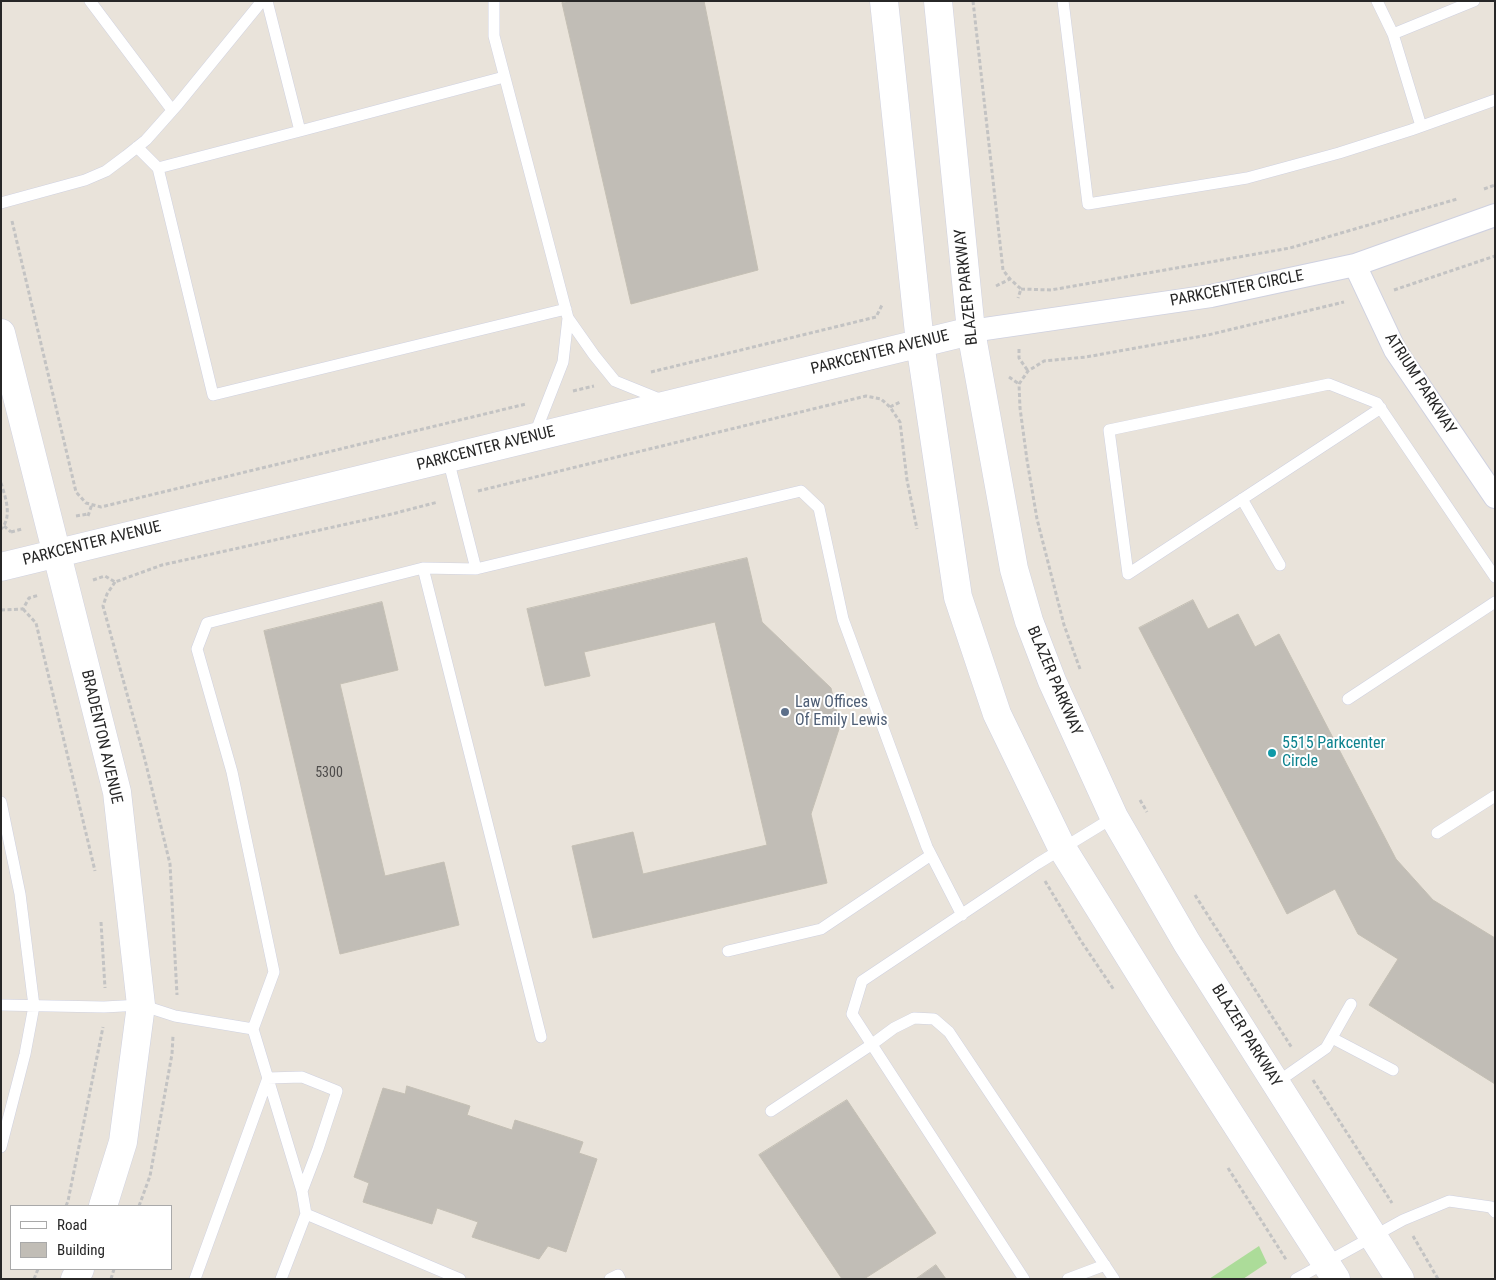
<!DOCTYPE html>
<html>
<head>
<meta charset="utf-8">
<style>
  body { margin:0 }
  #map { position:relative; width:1496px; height:1280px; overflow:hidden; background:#e9e3da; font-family:"Roboto Condensed",sans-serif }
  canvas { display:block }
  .frame { position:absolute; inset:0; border:2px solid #272727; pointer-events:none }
  .legend { position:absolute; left:10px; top:1205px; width:162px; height:65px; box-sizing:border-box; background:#fff; border:1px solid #a9a9a9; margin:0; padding:6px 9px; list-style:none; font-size:15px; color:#272727 }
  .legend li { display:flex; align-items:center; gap:10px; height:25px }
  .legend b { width:25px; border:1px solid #a9a9a9 }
</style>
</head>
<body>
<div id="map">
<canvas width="1496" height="1280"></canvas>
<div class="frame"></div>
<ul class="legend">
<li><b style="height:6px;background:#fff"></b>Road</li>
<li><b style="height:14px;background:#c1bdb6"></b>Building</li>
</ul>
</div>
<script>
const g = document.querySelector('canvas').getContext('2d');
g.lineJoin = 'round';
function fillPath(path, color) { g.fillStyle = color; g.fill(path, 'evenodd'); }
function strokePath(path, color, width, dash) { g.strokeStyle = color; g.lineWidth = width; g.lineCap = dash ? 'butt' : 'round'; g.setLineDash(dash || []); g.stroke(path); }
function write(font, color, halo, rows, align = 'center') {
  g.font = font + ' "Roboto Condensed",sans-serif'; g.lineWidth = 4; g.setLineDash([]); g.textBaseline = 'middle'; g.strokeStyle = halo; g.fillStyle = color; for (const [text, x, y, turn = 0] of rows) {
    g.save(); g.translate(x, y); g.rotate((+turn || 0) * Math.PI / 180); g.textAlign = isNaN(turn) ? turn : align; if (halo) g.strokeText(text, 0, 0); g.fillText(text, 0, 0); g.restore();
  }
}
const green = new Path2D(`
  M1259 1246 1267 1263 1243 1279H1209Z`);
const building = new Path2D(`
  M570 1H704L758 270 631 304 562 3Z
  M747 558 762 622 831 688 840 726 811 814 827 883 593 938 572 846 633 832 643 874 767 845 715 622 584 652 590 676 545 686 527 609Z
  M1193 600 1208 629 1238 614 1255 647 1279 634 1396 859 1433 900 1495 938V1084L1369 1005 1398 959 1358 934 1335 889 1287 914 1139 628Z
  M382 602 398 670 340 684 385 876 444 862 459 925 340 954 264 631Z
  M407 1086 470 1106 467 1115 512 1130 515 1120 583 1142 579 1153 597 1159 566 1252 548 1246 539 1259 472 1237 478 1222 437 1208 432 1224 363 1202 369 1183 354 1177 383 1088 405 1094Z
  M847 1100 936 1233 864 1279H842L759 1155Z
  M936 1265 946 1279H916Z`);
const path = new Path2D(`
  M973 1 1003 270 1010 279 1021 289 1018 298
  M1484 189 1495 185
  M12 221 76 492 86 503 101 507 526 404
  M996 286 1010 279
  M1021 289 1051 290 1290 248 1457 199
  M1394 290 1495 256
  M1019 349V358L1028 371
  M651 372 876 317 882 305
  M1009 377 1019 384
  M573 391 594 386
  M890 407 900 402
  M1 483C5 496 13 517 1 529
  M478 491 866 396 881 399 890 407 900 422 907 480 917 529
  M76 516 88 514
  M88 516 92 504
  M4 526 11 532
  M11 532 22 529
  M93 580 105 576 115 582 162 565 392 514 438 502
  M115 582 107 594 103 606 145 760 170 864 177 995
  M23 609 36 623 95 871
  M1 610 23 609 29 598 39 595
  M1080 669 1064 625 1050 570 1037 519 1027 460 1020 408 1019 384 1028 371 1044 361 1086 357 1208 335 1344 302
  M1140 800 1147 812
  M1045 881 1081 941 1114 990
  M1195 895 1292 1048
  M101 922 105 988
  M1313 1080 1392 1203
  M1228 1168 1287 1261
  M66 1206 68 1201 103 1027
  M139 1206 150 1176 172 1054 173 1036
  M1413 1236 1438 1279
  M34 1279 38 1269
  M111 1279 114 1269`);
const service = new Path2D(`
  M90 1 172 110
  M267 1 300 131 504 77
  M494 1V36L568 318 594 355 615 381 662 400
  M1063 1 1088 204 1247 178 1339 153 1411 130 1495 100
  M1377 1 1393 34 1474 1
  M1393 34 1421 126
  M137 147 158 168 300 131
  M158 168 213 395 566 309
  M1 203 85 180 106 171 126 156 146 140 178 104 262 1
  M1381 408 1128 574 1109 430 1329 384 1377 403 1495 577
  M534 436 563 362 568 318
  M448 459 476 569 801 491 819 508 843 619 927 847 962 915
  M1242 499 1280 565
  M423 568 541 1037
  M1348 699 1495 602
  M1 802 20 894 34 1006 25 1054 1 1147
  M1437 833 1495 796
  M728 951 821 929 931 855
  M1 1005 104 1007 141 1005 175 1016 253 1029
  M1332 1038 1393 1070
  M1276 1083 1326 1048 1351 1004
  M771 1111 871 1045 894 1028 914 1018 934 1019 949 1032 1114 1279
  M195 1279 268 1078 302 1077 337 1091 318 1149 302 1191
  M281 1279 306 1214
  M460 1279 306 1214 302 1191 253 1029 274 972 232 772 197 649 207 623 423 568 476 569
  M610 1279 618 1275 620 1279
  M1024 1279 852 1014 862 981 1037 864 1114 817
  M1068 1279 1105 1265
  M1296 1279 1403 1220 1449 1201 1491 1207 1495 1212`);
const minor = new Path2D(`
  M1355 265 1395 350 1495 497
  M971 331 1211 296 1355 265 1495 215`);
const tertiary = new Path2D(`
  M884 1 920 343 958 597 997 714 1062 848 1159 1004 1336 1279
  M938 1 971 331 1014 569 1029 621 1052 681 1114 817 1187 943 1400 1279
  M1 333 117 792 141 1005 123 1142 103 1206
  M1 567 971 331
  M75 1279 80 1269`);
const markers = [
  [785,712,5,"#5c6f8a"],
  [1272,753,5,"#0f9aa8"]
];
const numberNames = [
  ["5300",329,773]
];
const streetNames = [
  ["BLAZER PARKWAY",967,287,-96],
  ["PARKCENTER CIRCLE",1237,289,-11],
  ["PARKCENTER AVENUE",880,353,-14],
  ["ATRIUM PARKWAY",1420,384,57],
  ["PARKCENTER AVENUE",486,449,-14],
  ["PARKCENTER AVENUE",92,544,-14],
  ["BLAZER PARKWAY",1054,681,67],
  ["BRADENTON AVENUE",101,737,77],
  ["BLAZER PARKWAY",1246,1036,58]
];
const serviceNames = [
  ["Law Offices",795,703],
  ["Of Emily Lewis",795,721]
];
const cultureNames = [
  ["5515 Parkcenter",1282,744],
  ["Circle",1282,762]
];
fillPath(green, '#acdc99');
fillPath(building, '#c1bdb6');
strokePath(building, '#c4bfb4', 1);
strokePath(service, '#cfd1e0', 12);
strokePath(minor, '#cfd1e0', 24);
strokePath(tertiary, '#cfd1e0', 29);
strokePath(path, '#c3c3c3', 3, [4, 2.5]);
strokePath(service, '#fff', 11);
strokePath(minor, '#fff', 22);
strokePath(tertiary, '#fff', 28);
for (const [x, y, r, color] of markers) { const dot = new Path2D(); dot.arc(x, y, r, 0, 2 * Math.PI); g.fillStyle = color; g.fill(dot); strokePath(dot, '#fff', 2); }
write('14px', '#4e4c4b', null, numberNames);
write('16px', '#272727', '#fff', streetNames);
write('16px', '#4e5e75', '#fff', serviceNames, 'left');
write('16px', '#0d838f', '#fff', cultureNames, 'left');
</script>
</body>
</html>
